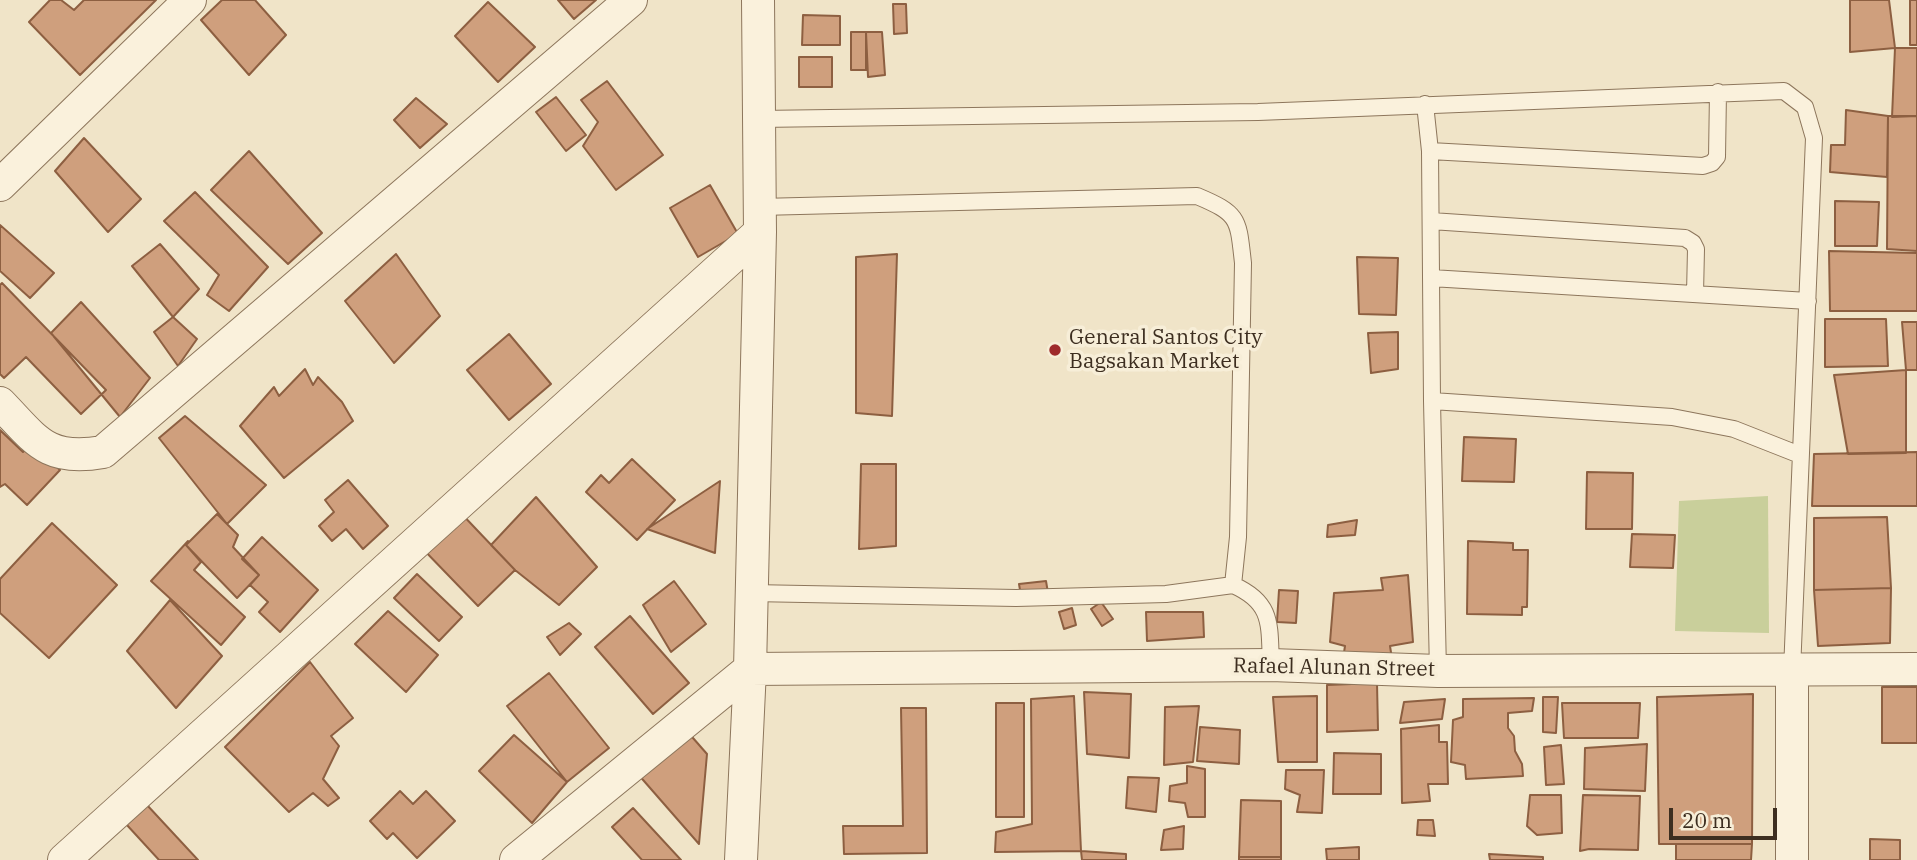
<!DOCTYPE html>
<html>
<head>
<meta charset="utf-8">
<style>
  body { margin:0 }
  #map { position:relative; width:1917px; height:860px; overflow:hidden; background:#f0e4c8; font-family:"IBM Plex Serif",serif }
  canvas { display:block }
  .scale { position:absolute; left:1669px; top:808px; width:108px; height:32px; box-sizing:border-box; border:4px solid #3d2e20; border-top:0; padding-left:9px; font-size:21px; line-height:24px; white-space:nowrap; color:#3d2e20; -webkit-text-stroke:5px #f7eed8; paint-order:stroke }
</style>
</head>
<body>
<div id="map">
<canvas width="1917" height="860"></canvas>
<div class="scale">20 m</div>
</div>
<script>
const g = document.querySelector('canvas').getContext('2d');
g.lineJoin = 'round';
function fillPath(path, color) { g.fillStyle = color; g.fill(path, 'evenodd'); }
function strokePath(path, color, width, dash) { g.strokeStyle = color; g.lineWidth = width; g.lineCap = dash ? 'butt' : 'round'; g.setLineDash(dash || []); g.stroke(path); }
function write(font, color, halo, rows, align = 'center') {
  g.font = font + ' "IBM Plex Serif",serif'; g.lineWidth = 7; g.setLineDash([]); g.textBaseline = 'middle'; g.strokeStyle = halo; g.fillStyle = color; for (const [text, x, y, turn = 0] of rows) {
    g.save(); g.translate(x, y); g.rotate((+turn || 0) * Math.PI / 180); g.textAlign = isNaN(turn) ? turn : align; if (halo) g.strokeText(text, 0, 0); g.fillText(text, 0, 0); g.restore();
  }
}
const green = new Path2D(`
  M1768 496 1769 633 1675 631 1679 501Z`);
const building = new Path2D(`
  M50 0H61L74 10 84 0H156L80 75 29 22Z
  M222 0H255L286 35 249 75 201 20Z
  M558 0H596L574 19Z
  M1850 0H1889L1895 48 1850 52Z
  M1910 0H1917V45H1910Z
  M488 2 535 47 498 82 455 36Z
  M893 4H906L907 33 894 34Z
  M803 15 840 16V45H802Z
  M851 32H866V70H851Z
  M866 32H882L885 75 868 77Z
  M1895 48H1917V116L1892 117Z
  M799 57H832V87H799Z
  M607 81 663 155 616 190 583 146 598 122 581 100Z
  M556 97 586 135 566 151 536 112Z
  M416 98 447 124 420 148 394 120Z
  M1846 110 1888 116 1887 177 1830 172 1831 145H1845Z
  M1888 116H1917V251L1887 249Z
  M84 138 141 199 108 232 55 171Z
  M249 151 322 233 288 264 211 190Z
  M710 185 738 234 698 257 670 208Z
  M195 192 268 267 229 311 207 295 219 275 164 221Z
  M1835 201 1879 202 1877 246H1835Z
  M0 225 54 273 30 298 0 271Z
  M160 244 199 289 173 317 132 266Z
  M1829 251 1917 253V311H1830Z
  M396 254 440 316 394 363 345 301Z
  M897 254 892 416 856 413V257Z
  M1357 257 1398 258 1396 315 1359 314Z
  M2 283 106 390 81 414 26 357 4 378 0 374V285Z
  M81 302 150 378 120 417 51 333Z
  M173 317 197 339 178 366 154 332Z
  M1825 319H1886L1888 366 1825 367Z
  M1902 322H1917V370H1906Z
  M1398 332V369L1371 373 1368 333Z
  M509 334 551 384 509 420 467 370Z
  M305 369 313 385 318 377 342 402 353 421 284 478 240 426 274 387 279 396Z
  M1906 370V453L1848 454 1834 375Z
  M185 416 266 485 227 524 159 438Z
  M0 430 23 452 32 443 60 470 27 505 5 484 0 487Z
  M1464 437 1516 439 1514 482 1462 481Z
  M1917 452V506H1812L1814 454Z
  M632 459 675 500 637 540 586 492 601 475 609 483Z
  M861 464H896V546L859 549Z
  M1587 472 1633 473 1632 529H1586Z
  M348 480 388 526 363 549 346 529 332 541 319 526 334 512 325 500Z
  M720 481 715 553 647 529Z
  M536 497 597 567 559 605 515 570 491 545Z
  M457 509 515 570 478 606 420 546Z
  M217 514 238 535 233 547 259 575 237 598 186 545Z
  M1887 517 1891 588 1814 590V518Z
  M1357 520 1355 535 1327 537 1328 525Z
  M52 523 117 585 49 658 0 613V579Z
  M1632 534 1675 535 1673 568 1630 567Z
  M262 537 318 590 280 632 259 612 268 602 250 585 259 575 242 559Z
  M188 541 186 545 201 562 194 570 245 617 221 645 151 581Z
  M1468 541 1513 543V550H1528L1527 607H1522V615L1467 614Z
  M417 574 462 617 439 641 394 598Z
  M1408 575 1413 642 1390 646 1392 659H1343L1345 646 1330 642 1334 593 1383 590 1381 578Z
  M674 581 706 624 671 652 643 605Z
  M1046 581 1048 593 1021 596 1019 584Z
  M1891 588 1890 643 1818 646 1814 590Z
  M1279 590 1298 591 1296 623 1277 622Z
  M170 600 222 656 176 708 127 651Z
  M1101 602 1113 619 1102 626 1091 609Z
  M1072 608 1076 625 1064 629 1059 612Z
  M388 611 438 655 406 692 355 644Z
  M1146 612H1203L1204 637 1147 641Z
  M630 616 689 683 653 714 595 647Z
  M569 623 581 634 560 655 547 637Z
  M310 662 353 718 331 736 339 746 323 779 339 798 328 806 313 793 289 812 225 747Z
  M549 673 609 748 567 782 507 706Z
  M1377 683 1378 730 1327 732V685Z
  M1882 687H1917V743H1882Z
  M1084 692 1131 694 1129 758 1087 754Z
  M1753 694 1752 844H1659L1657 697Z
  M1074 696 1081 851 995 852 996 832 1032 824 1031 699Z
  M1317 696V762H1278L1273 697Z
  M1543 697H1558L1556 733 1543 732Z
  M1534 698 1532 711 1508 713V728L1514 736 1515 751 1522 764 1523 776 1466 779 1465 765 1451 762 1453 720 1463 717V699Z
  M1445 699 1442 719 1400 723 1404 702Z
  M996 703H1024V817H996Z
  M1562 703H1640L1638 738H1564Z
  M1199 706 1193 762 1164 765 1165 707Z
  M901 708H926L927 853 844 854 843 826H903Z
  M1439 725V742H1447L1448 784H1428L1430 801 1402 803 1401 729Z
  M1200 727 1240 730 1239 764 1197 761Z
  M686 730 707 754 699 844 637 773Z
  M514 735 567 782 532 823 479 771Z
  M1647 744 1645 791 1584 789 1585 748Z
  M1561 745 1564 784 1546 785 1544 747Z
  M1334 753 1381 754V794H1333Z
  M1187 766 1205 769V817H1188L1185 803 1169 801 1170 786 1187 783Z
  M1286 770H1324L1322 813 1297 812 1300 795 1285 789Z
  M1128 777 1159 778 1156 812 1126 808Z
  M400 791 413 804 426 791 455 821 417 858 393 833 387 839 370 821Z
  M1530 795H1561L1562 833 1537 835 1527 826Z
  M1583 795 1640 796 1638 850 1589 849 1580 851Z
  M1241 800 1281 801V857H1239Z
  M147 805 198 860H159L126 824Z
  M633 808 681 860H642L612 827Z
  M1418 820H1433L1435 836 1417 835Z
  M1184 826 1183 849 1161 850 1164 830Z
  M1870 839 1900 840V860H1870Z
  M1676 844H1752L1751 860H1676Z
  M1359 847V860H1327L1326 849Z
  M1081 851 1126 854V860H1082Z
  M1489 854 1543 857V860H1490Z
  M1239 857H1281V860H1239Z`);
const service = new Path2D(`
  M1425 104 1430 151 1432 401 1438 671
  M759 119 1258 112 1784 91 1805 107 1814 138 1792 671
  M1430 151 1703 166 1712 163 1717 157 1718 92
  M1431 221 1685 238 1693 243 1696 249 1695 294
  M1431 278 1808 301
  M1432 401 1672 417 1734 429 1800 455
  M1233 585C1274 603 1269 626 1271 665
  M751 593 1016 598 1166 594 1233 585 1238 537 1243 263C1238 219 1240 214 1197 196L760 207`);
const minor = new Path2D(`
  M0 185 190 0
  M0 403C36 440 46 462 103 452L631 0
  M64 860 760 232
  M516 860 750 669 1271 665 1438 671 1917 669
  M741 860 750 669 760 232 758 0
  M1792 860V671`);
const markers = [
  [1055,350,7,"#9e2a2b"]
];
const poiNames = [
  ["General Santos City",1069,338],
  ["Bagsakan Market",1069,362]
];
const streetNames = [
  ["Rafael Alunan Street",1334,668,1]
];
fillPath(green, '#c9cf9b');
fillPath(building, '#cf9f7d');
strokePath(building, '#8d5f41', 2);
strokePath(service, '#8d765c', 18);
strokePath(minor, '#8d765c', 34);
strokePath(service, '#faf1dc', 16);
strokePath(minor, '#faf1dc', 32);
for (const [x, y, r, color] of markers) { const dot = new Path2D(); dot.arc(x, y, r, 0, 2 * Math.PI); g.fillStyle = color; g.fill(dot); strokePath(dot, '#f7eed8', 2.5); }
write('21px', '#3d2e20', '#f7eed8', poiNames, 'left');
write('21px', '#3d2e20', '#f7eed8', streetNames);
</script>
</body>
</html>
